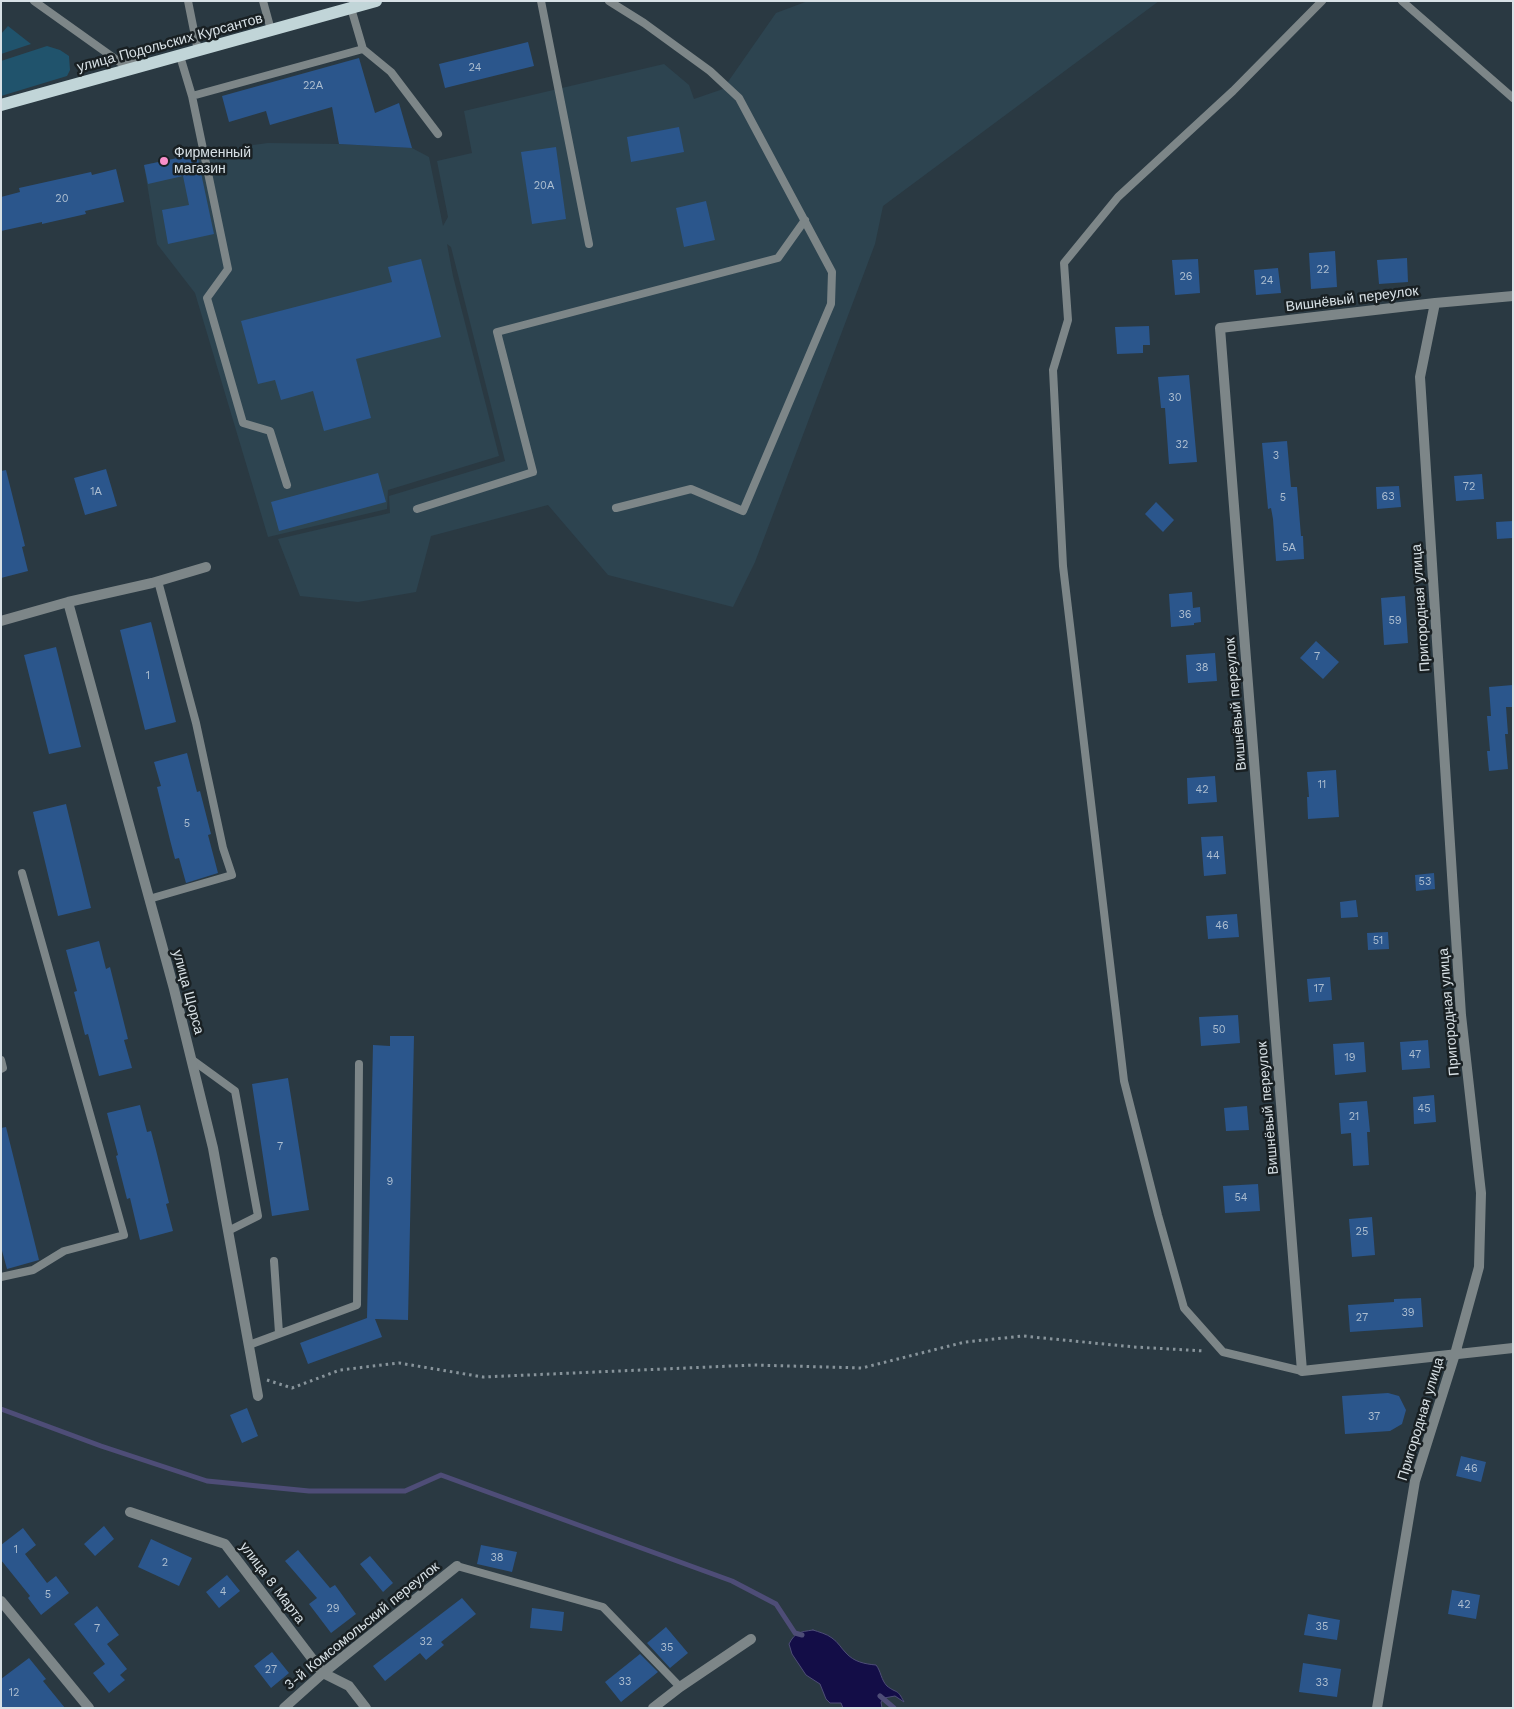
<!DOCTYPE html>
<html>
<head>
<meta charset="utf-8">
<style>
  body { margin:0 }
  #map { position:relative; width:1514px; height:1709px; overflow:hidden; background:#2a3942; font-family:"Work Sans",sans-serif }
  canvas { display:block }
  .frame { position:absolute; inset:0; border:2px solid #d8e1e6; pointer-events:none }
</style>
</head>
<body>
<div id="map">
<canvas width="1514" height="1709"></canvas>
<div class="frame"></div>
</div>
<script>
const g = document.querySelector('canvas').getContext('2d');
g.lineJoin = 'round';
function fillPath(path, color) { g.fillStyle = color; g.fill(path, 'evenodd'); }
function strokePath(path, color, width, dash) { g.strokeStyle = color; g.lineWidth = width; g.lineCap = dash ? 'butt' : 'round'; g.setLineDash(dash || []); g.stroke(path); }
function write(font, color, halo, rows, align = 'center') {
  g.font = font + ' "Work Sans",sans-serif'; g.lineWidth = 5; g.setLineDash([]); g.textBaseline = 'middle'; g.strokeStyle = halo; g.fillStyle = color; for (const [text, x, y, turn = 0] of rows) {
    g.save(); g.translate(x, y); g.rotate((+turn || 0) * Math.PI / 180); g.textAlign = isNaN(turn) ? turn : align; if (halo) g.strokeText(text, 0, 0); g.fillText(text, 0, 0); g.restore();
  }
}
const built = new Path2D(`
  M808 1H1159L883 206 875 244 755 562 733 607 608 575 548 505 431 536 416 592 358 602 300 596 278 539 390 513 389 496 505 461 451 247 447 244 453 276 499 456 388 490 387 509 268 537 195 293 157 244 144 165 216 150 268 143 339 144 412 148 429 157 443 226 448 217 437 161 472 153 464 111 664 64 689 85 694 99 723 89 776 13Z`);
const green = new Path2D(`
  M8 26 31 44 1 54V34Z
  M47 46 60 50 69 56 70 70 67 76 1 96V61Z`);
const water = new Path2D(`
  M813 1630C819 1632 827 1634 832 1638 838 1642 841 1648 846 1653 854 1662 865 1664 876 1665 881 1671 881 1680 887 1686 897 1694 897 1688 904 1702L895 1696 884 1698 881 1702 882 1708H843L841 1703H830L826 1699 820 1684 806 1675 792 1654 789 1644C795 1632 800 1632 813 1630Z`);
const stream = new Path2D(`
  M1 1409 101 1446 207 1481 309 1491H405L441 1475 732 1581 776 1604 795 1633 802 1635
  M880 1696 894 1708`);
const building = new Path2D(`
  M528 42 534 66 445 88 439 64Z
  M359 58 375 113 399 103 412 148 339 144 332 107 270 125 266 111 229 122 222 96Z
  M679 127 684 152 631 162 627 137Z
  M556 147 566 219 532 224 521 152Z
  M197 154 214 234 168 244 162 210 189 205 183 176 148 184 144 165Z
  M116 169 124 202 85 211 86 214 42 224V222L1 231V197L20 192 19 188 91 172 92 175Z
  M706 201 715 240 684 247 676 208Z
  M1335 251 1337 287 1311 289 1309 253Z
  M1407 258 1408 282 1379 284 1377 260Z
  M421 259 441 337 356 359 371 418 324 431 313 391 281 400 275 380 258 384 241 321 392 282 388 267Z
  M1198 259 1200 293 1175 295 1172 260Z
  M1278 268 1281 293 1256 295 1254 270Z
  M1149 326 1150 345H1143V353L1117 354 1115 327Z
  M1189 375 1197 462 1169 464 1165 408H1161L1158 377Z
  M1287 441 1291 487H1297L1301 536H1303L1304 559 1276 561 1273 519 1271 508 1268 509 1262 443Z
  M106 469 117 506 85 515 74 478Z
  M6 470 25 546 22 547 28 571 1 578V471Z
  M378 473 386 502 279 531 271 502Z
  M1482 474 1484 499 1456 501 1454 476Z
  M1399 486 1401 507 1377 509 1376 487Z
  M1156 502 1174 520 1163 532 1145 514Z
  M1513 521V538L1497 539 1496 522Z
  M1192 592 1193 608 1200 607 1201 622 1194 623V625L1171 627 1169 594Z
  M1405 596 1408 643 1384 645 1381 598Z
  M151 622 176 722 145 730 120 630Z
  M1316 641 1339 662 1323 679 1300 658Z
  M56 647 81 747 49 754 24 655Z
  M1215 653 1217 681 1188 683 1186 655Z
  M1513 685V707H1506L1508 734H1505L1508 769 1489 771 1487 751H1490L1487 716H1491L1489 687Z
  M187 753 197 792 200 791 211 834 208 835 218 873 186 883 179 858 175 859 170 840 157 787 161 786 154 762Z
  M1336 770 1339 817 1308 819 1307 797H1309L1307 772Z
  M1215 776 1217 802 1188 804 1187 778Z
  M66 804 91 908 58 916 33 812Z
  M1223 836 1226 874 1204 876 1201 837Z
  M1434 873 1435 889 1416 891 1415 875Z
  M1356 900 1358 917 1341 918 1340 902Z
  M1237 914 1239 937 1208 939 1206 916Z
  M1388 932 1389 949 1368 950 1367 933Z
  M99 941 106 969 110 967 128 1039 124 1040 132 1068 99 1076 88 1034 85 1035 81 1019 74 992 77 991 66 950Z
  M1330 977 1332 1000 1309 1002 1307 979Z
  M1238 1015 1240 1043 1201 1046 1199 1017Z
  M390 1036H414L408 1320 375 1319 382 1337 308 1364 300 1343 367 1318 373 1045 390 1046Z
  M1428 1040 1430 1068 1402 1070 1400 1042Z
  M1364 1042 1366 1072 1335 1075 1333 1044Z
  M288 1078 309 1210 272 1216 252 1084Z
  M1434 1095 1436 1122 1414 1124 1413 1097Z
  M1367 1101 1370 1132H1367L1369 1165 1353 1166 1351 1133 1341 1134 1339 1103Z
  M140 1105 147 1132 151 1131 156 1150 169 1203 166 1204 173 1231 140 1240 130 1198 127 1199 116 1156 118 1155 107 1113Z
  M1247 1106 1249 1130 1226 1131 1224 1108Z
  M6 1127 39 1260 7 1269 1 1247V1128Z
  M1258 1184 1260 1211 1225 1213 1223 1186Z
  M1372 1217 1375 1255 1352 1257 1349 1219Z
  M1421 1298 1423 1327 1350 1332 1348 1305 1394 1302V1299Z
  M1388 1393 1399 1396 1406 1410 1402 1424 1390 1431 1345 1434 1342 1396Z
  M247 1408 258 1436 242 1443 230 1415Z
  M1461 1456 1486 1462 1481 1482 1456 1476Z
  M104 1526 114 1539 95 1556 84 1544Z
  M23 1528 36 1545 25 1554 47 1583 56 1576 69 1593 41 1615 28 1598 30 1596 1 1560V1545Z
  M151 1539 192 1558 179 1586 138 1567Z
  M481 1545 517 1552 512 1572 477 1564Z
  M298 1550 330 1588 335 1585 356 1614 331 1633 309 1604 317 1598 285 1561Z
  M370 1556 393 1583 383 1592 360 1564Z
  M227 1575 240 1591 219 1608 206 1592Z
  M1452 1590 1480 1595 1476 1619 1448 1614Z
  M462 1598 476 1614 441 1642 444 1645 426 1660 420 1653 385 1681 373 1666Z
  M97 1606 119 1635 107 1644 127 1669 120 1675 125 1680 109 1693 93 1673 105 1664 74 1624Z
  M532 1608 564 1612 562 1631 530 1628Z
  M1308 1614 1340 1620 1337 1640 1304 1635Z
  M666 1627 688 1653 670 1668 647 1643Z
  M272 1652 289 1673 271 1688 254 1666Z
  M640 1654 658 1672 621 1702 605 1682Z
  M29 1658 46 1679 43 1681 65 1708H1V1679Z
  M1303 1663 1341 1669 1337 1697 1299 1692Z`);
const path = new Path2D(`
  M267 1380 292 1388 340 1370 399 1363 483 1377 754 1365 862 1368 965 1342 1023 1336 1134 1347 1205 1351`);
const service = new Path2D(`
  M34 1 121 63H139
  M188 1 198 51
  M263 1 271 30
  M541 1 589 244
  M609 1 644 23 710 71 739 98 832 272 831 304 743 511 691 489 616 508
  M1402 1 1513 98
  M351 8 363 49 391 72 438 134
  M180 56 192 96 363 49
  M192 96 228 269 207 298 243 423 270 431 287 485
  M417 509 533 472 497 332 778 258 805 220
  M149 899 232 875 223 848 196 723 158 581
  M191 1059 235 1091 258 1216 228 1231
  M1 1060 3 1068 1 1069
  M274 1261 279 1333
  M1 1277 33 1270 64 1251 124 1235 22 873
  M249 1345 357 1305 359 1064
  M1302 1371 1223 1352 1184 1308 1158 1215 1124 1081 1063 566 1053 370 1068 320 1064 263 1118 197 1233 91 1322 1
  M457 1566 603 1607 680 1687`);
const minor = new Path2D(`
  M1513 296 1435 303 1220 328 1302 1371 1513 1348
  M68 602 174 989 213 1148 258 1396
  M1 621 68 602 152 583 206 567
  M130 1512 225 1544 323 1673 349 1686 366 1708
  M1 1601 89 1708
  M284 1708 323 1673 457 1566
  M653 1708 680 1687 751 1639
  M1377 1708 1415 1481 1455 1354 1479 1267 1481 1193 1461 1015 1420 377 1435 303`);
const primary = new Path2D(`
  M1 105 376 1`);
const markers = [
  [164,161,5,"#f98fca"]
];
const numberNames = [
  ["24",475,68],
  ["22А",313,86],
  ["20А",544,186],
  ["20",62,199],
  ["22",1323,270],
  ["26",1186,277],
  ["24",1267,281],
  ["30",1175,398],
  ["32",1182,445],
  ["3",1276,456],
  ["72",1469,487],
  ["1А",96,492],
  ["63",1388,497],
  ["5",1283,498],
  ["5А",1289,548],
  ["36",1185,615],
  ["59",1395,621],
  ["7",1317,657],
  ["38",1202,668],
  ["1",148,676],
  ["11",1322,785],
  ["42",1202,790],
  ["5",187,824],
  ["44",1213,856],
  ["53",1425,882],
  ["46",1222,926],
  ["51",1378,941],
  ["17",1319,989],
  ["50",1219,1030],
  ["47",1415,1055],
  ["19",1350,1058],
  ["45",1424,1109],
  ["21",1354,1117],
  ["7",280,1147],
  ["9",390,1182],
  ["54",1241,1198],
  ["25",1362,1232],
  ["39",1408,1313],
  ["27",1362,1318],
  ["37",1374,1417],
  ["46",1471,1469],
  ["1",16,1550],
  ["38",497,1558],
  ["2",165,1563],
  ["4",223,1592],
  ["5",48,1595],
  ["42",1464,1605],
  ["29",333,1609],
  ["35",1322,1627],
  ["7",97,1629],
  ["32",426,1642],
  ["35",667,1648],
  ["27",271,1670],
  ["33",625,1682],
  ["33",1322,1683],
  ["12",14,1693]
];
const streetNames = [
  ["улица Подольских Курсантов",170,43,-15],
  ["Вишнёвый переулок",1352,299,-7],
  ["Пригородная улица",1421,608,-94],
  ["Вишнёвый переулок",1236,704,-95],
  ["улица Щорса",188,992,75],
  ["Пригородная улица",1449,1012,-95],
  ["Вишнёвый переулок",1268,1108,-95],
  ["Пригородная улица",1421,1419,-73],
  ["улица 8 Марта",272,1583,53],
  ["3-й Комсомольский переулок",362,1626,-39]
];
const poiNames = [
  ["Фирменный",174,153],
  ["магазин",174,169]
];
fillPath(built, '#2d4450');
fillPath(green, '#20536c');
fillPath(water, '#130d47');
strokePath(water, '#4e4d77', 1);
strokePath(stream, '#4e4d77', 5);
fillPath(building, '#2b568c');
strokePath(path, '#88949b', 3, [2.5, 4]);
strokePath(service, '#7d8688', 8);
strokePath(minor, '#7d8688', 10);
strokePath(primary, '#c1d5d8', 12);
for (const [x, y, r, color] of markers) { const dot = new Path2D(); dot.arc(x, y, r, 0, 2 * Math.PI); g.fillStyle = color; g.fill(dot); strokePath(dot, '#192023', 2); }
write('11px', '#adbed0', null, numberNames);
write('14px', '#d8e1e6', '#192023', streetNames);
write('14px', '#d8e1e6', '#192023', poiNames, 'left');
</script>
</body>
</html>
